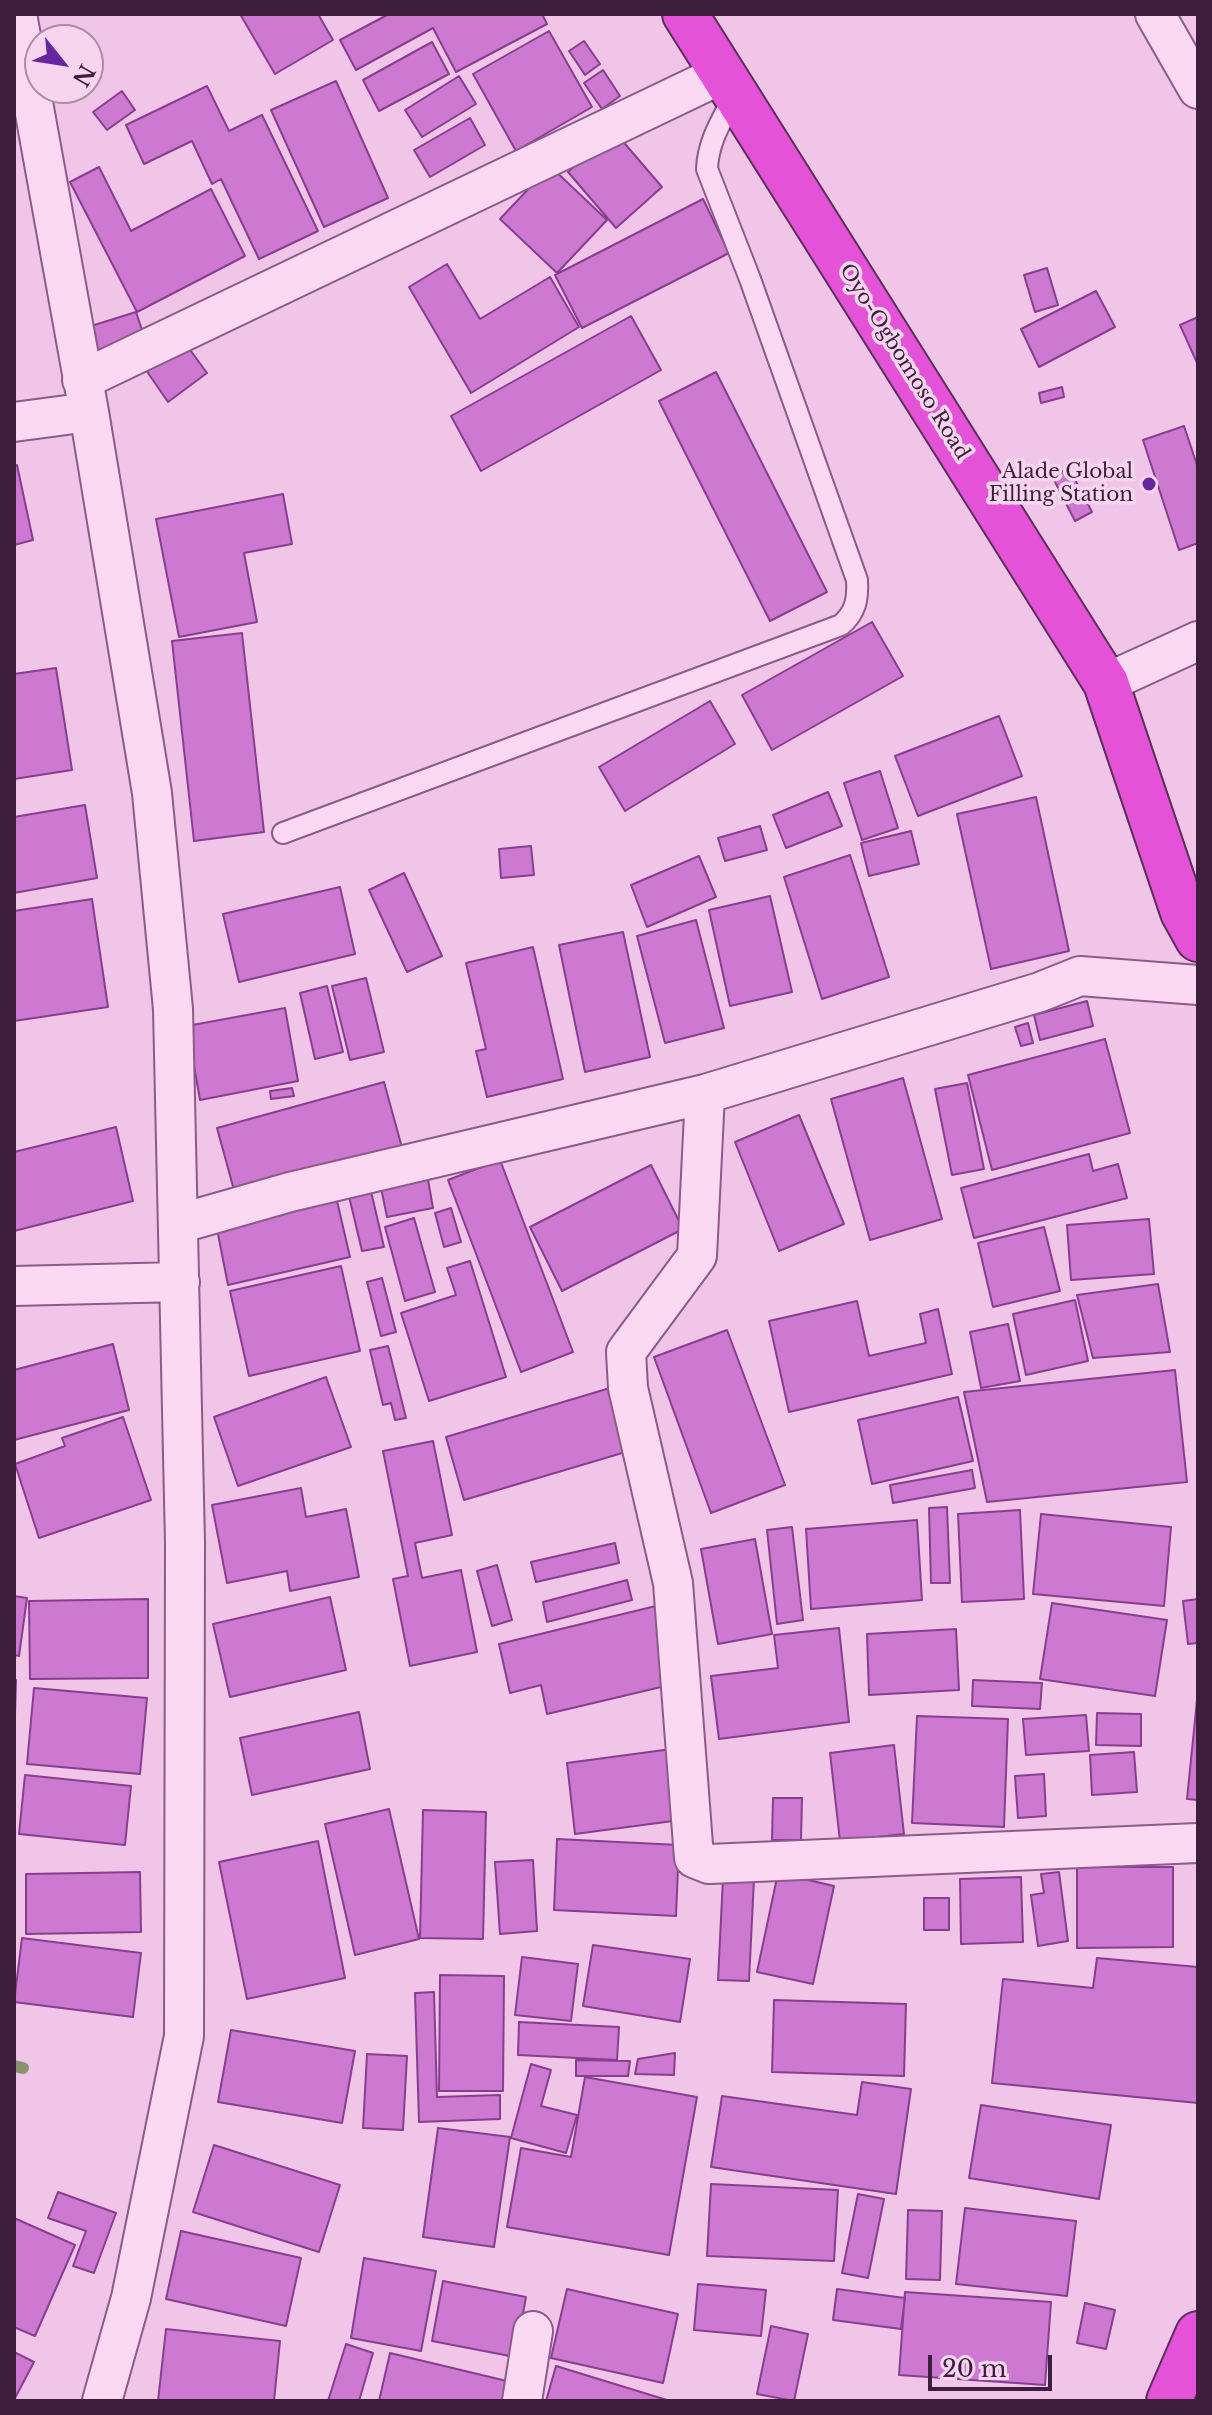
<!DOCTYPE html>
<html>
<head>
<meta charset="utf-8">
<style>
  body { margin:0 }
  #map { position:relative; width:1212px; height:2415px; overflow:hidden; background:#f1c5e7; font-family:"Libre Baskerville",serif }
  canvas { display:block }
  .frame { position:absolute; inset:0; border:16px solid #3d1e3c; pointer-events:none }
  .north { position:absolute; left:24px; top:24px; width:80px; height:80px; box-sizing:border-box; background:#f8d5ef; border:2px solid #ad8ca7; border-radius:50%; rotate:120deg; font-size:22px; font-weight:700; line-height:32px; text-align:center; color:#3d1e3c }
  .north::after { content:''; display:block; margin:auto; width:28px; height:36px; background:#6626a0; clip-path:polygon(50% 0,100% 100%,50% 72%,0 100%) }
  .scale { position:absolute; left:928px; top:2355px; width:124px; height:36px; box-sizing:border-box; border:4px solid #3d1e3c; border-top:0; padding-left:10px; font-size:24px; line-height:28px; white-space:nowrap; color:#3d1e3c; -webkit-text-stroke:6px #f8d5ef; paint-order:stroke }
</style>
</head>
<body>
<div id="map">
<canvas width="1212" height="2415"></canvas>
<div class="frame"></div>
<div class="north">N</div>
<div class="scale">20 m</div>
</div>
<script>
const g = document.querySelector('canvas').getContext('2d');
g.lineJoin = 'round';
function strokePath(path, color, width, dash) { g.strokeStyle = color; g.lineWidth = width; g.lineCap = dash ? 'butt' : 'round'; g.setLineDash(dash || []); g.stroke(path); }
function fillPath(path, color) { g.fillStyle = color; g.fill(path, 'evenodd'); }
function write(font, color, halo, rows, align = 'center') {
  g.font = font + ' "Libre Baskerville",serif'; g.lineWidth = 7; g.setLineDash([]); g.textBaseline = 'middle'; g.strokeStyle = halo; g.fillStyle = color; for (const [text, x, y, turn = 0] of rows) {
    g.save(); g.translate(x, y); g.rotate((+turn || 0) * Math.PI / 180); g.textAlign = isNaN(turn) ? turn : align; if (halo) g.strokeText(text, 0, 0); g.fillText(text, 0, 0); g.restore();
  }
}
const stream = new Path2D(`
  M14 2066 23 2068`);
const building = new Path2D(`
  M240 14H318L333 40 275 74Z
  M389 14H542L547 24 456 72 433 28 356 70 340 40Z
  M549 31 592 107 516 151 473 74Z
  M584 41 600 64 585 75 569 51Z
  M432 42 449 74 379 111 363 80Z
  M603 70 620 96 602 109 584 83Z
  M459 76 476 104 422 137 405 110Z
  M336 81 388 198 324 227 271 110Z
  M207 86 229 131 262 115 318 231 259 259 221 179 212 184 192 141 144 164 126 125Z
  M122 91 135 110 107 130 93 112Z
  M470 118 485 145 430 177 414 150Z
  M614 131 662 187 616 228 568 172Z
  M550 166 607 220 557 273 500 219Z
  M99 167 131 231 211 189 245 256 137 312 70 182Z
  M703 199 729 253 582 328 555 275Z
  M447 264 480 319 550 277 579 327 471 393 409 287Z
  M1047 268 1058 305 1035 312 1024 275Z
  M1096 291 1115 327 1039 367 1021 329Z
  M136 312 146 342 97 358 88 327Z
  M631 316 661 370 481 471 451 416Z
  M1198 317V365L1180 325Z
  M185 343 207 373 168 402 146 370Z
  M716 372 827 592 770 621 659 401Z
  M1062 387 1064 397 1041 403 1039 393Z
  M1184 426 1198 468V543L1179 550 1143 440Z
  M17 465 33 540 14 545V466Z
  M1069 468 1092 512 1075 521 1052 476Z
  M283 494 292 544 244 553 257 622 179 637 156 519Z
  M872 622 903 676 772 750 742 695Z
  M242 633 264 832 194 841 172 641Z
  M56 668 72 770 14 779V674Z
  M710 701 735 744 625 811 599 767Z
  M999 716 1022 776 918 816 895 756Z
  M880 771 898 828 862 840 844 783Z
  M828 792 842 826 786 848 773 815Z
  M1036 797 1069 951 991 969 957 814Z
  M85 805 97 878 14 893V817Z
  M760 826 767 850 725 861 718 838Z
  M911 831 919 864 869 876 861 843Z
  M531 846 534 875 501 878 499 849Z
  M850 855 889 977 822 999 784 877Z
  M699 856 716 897 647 927 631 885Z
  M404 873 442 956 407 972 369 890Z
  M340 887 355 954 239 982 223 914Z
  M770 896 792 992 730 1006 709 910Z
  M92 899 108 1007 14 1021V911Z
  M696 920 724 1028 665 1043 637 936Z
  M623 932 650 1057 585 1072 559 945Z
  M533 947 563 1079 487 1097 476 1051 486 1049 466 963Z
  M366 978 384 1052 350 1060 332 986Z
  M327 986 343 1052 315 1059 300 993Z
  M1087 1001 1093 1026 1040 1040 1034 1015Z
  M285 1008 298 1081 200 1100 187 1026Z
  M1028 1023 1033 1043 1021 1046 1015 1027Z
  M1105 1039 1130 1133 992 1170 968 1075Z
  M903 1078 942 1219 870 1240 831 1099Z
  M384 1082 404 1155 237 1201 217 1128Z
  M967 1083 984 1169 952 1175 935 1089Z
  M292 1088 294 1096 271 1099 270 1091Z
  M799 1115 844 1224 779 1251 735 1142Z
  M116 1127 133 1201 14 1231V1152Z
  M1089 1154 1093 1171 1118 1164 1127 1198 974 1238 961 1188Z
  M500 1160 573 1352 521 1372 448 1180Z
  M651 1165 683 1229 562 1291 530 1227Z
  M427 1174 433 1208 387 1217 380 1183Z
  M370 1187 384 1247 362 1251 348 1192Z
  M334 1188 350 1257 228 1285 215 1219Z
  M451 1208 461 1242 444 1247 435 1213Z
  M414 1218 435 1292 405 1301 385 1227Z
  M1149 1219 1154 1274 1071 1280 1067 1225Z
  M1044 1227 1060 1291 993 1307 978 1243Z
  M470 1261 506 1377 429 1401 401 1313 456 1295 447 1268Z
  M341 1266 360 1351 249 1376 230 1291Z
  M382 1278 396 1332 381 1336 367 1282Z
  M1158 1284 1170 1352 1093 1358 1077 1295Z
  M1075 1300 1088 1361 1026 1375 1013 1314Z
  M857 1301 869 1356 926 1343 920 1314 938 1309 952 1374 789 1412 769 1321Z
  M1008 1324 1020 1381 981 1388 970 1332Z
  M727 1330 785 1485 711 1513 654 1357Z
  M113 1344 129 1410 14 1440V1370Z
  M388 1346 406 1418 395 1420 391 1403 383 1405 370 1350Z
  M1175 1370 1187 1482 987 1502 964 1392Z
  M326 1377 351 1447 238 1486 214 1417Z
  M610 1388 629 1451 464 1500 446 1437Z
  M958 1397 973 1461 872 1484 858 1420Z
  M123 1417 151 1500 39 1538 15 1464 65 1446 62 1438Z
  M433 1441 452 1535 415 1543 422 1578 461 1570 477 1652 410 1666 393 1579 408 1576 383 1451Z
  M972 1470 975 1488 893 1503 890 1485Z
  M301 1488 306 1517 346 1509 359 1577 290 1591 287 1571 227 1583 212 1505Z
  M947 1507 950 1583H931L929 1508Z
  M1020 1510 1024 1599 962 1602 958 1514Z
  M1041 1514 1171 1527 1164 1606 1033 1594Z
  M917 1520 922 1600 811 1609 806 1529Z
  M792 1527 803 1620 777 1624 767 1530Z
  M755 1539 772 1634 718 1644 701 1549Z
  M615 1543 619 1563 536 1582 531 1562Z
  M497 1565 512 1620 492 1626 477 1571Z
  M627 1580 632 1600 547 1622 543 1602Z
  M14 1596 27 1598 19 1656 14 1655Z
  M330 1597 346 1670 230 1697 213 1624Z
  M148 1599V1678L30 1679 29 1601Z
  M1198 1599V1643L1188 1644 1183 1601Z
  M1052 1603 1167 1620 1155 1696 1040 1679Z
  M660 1605 678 1683 547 1714 541 1685 510 1693 499 1644Z
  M839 1628 849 1722 719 1739 711 1676 778 1668 774 1635Z
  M956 1629 959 1690 869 1695 867 1634Z
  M14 1680H16L15 1715H14Z
  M973 1680 1042 1683 1040 1709 972 1706Z
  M34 1688 147 1698 140 1774 27 1764Z
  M1197 1700H1198V1800L1187 1799Z
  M359 1712 370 1769 252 1795 240 1738Z
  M1097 1713 1141 1714V1746L1096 1745Z
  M1086 1715 1089 1751 1026 1755 1023 1719Z
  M917 1716 1008 1719 1004 1827 912 1823Z
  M894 1745 904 1834 840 1841 830 1753Z
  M679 1748 688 1819 575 1834 567 1763Z
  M1134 1752 1137 1792 1092 1795 1090 1755Z
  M1044 1774 1046 1816 1018 1818 1015 1776Z
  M25 1775 131 1786 125 1845 19 1834Z
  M773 1798H802L801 1840H772Z
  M389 1809 419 1939 355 1955 325 1824Z
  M423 1810 486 1812 483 1939 420 1938Z
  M557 1839 679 1845 676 1916 554 1910Z
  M318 1841 345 1978 247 1999 219 1862Z
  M533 1860 537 1931 500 1934 495 1862Z
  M1077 1867H1173V1947L1077 1948Z
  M140 1872 141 1932 26 1934V1874Z
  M1059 1872 1068 1941 1038 1946 1031 1895 1044 1893 1041 1874Z
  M778 1873 834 1886 813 1984 757 1972Z
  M1021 1877 1023 1942 961 1944 960 1879Z
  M723 1878 754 1879 749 1981 718 1980Z
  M924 1898H949V1930H924Z
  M22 1938 141 1953 133 2017 14 2002Z
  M593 1945 690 1959 680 2022 583 2006Z
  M522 1957 578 1964 571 2021 515 2015Z
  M1097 1958 1198 1967V2103L992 2083 1003 1979 1093 1988Z
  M440 1975 504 1976 503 2091H439Z
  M434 1992 437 2097 500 2095V2119L419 2122 415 1993Z
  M774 2000 906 2004 904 2076 772 2072Z
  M519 2022 619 2027 617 2060 518 2055Z
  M231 2030 355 2051 342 2123 218 2102Z
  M675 2053 674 2075 635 2074 638 2059Z
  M367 2054 407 2056 403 2130 363 2128Z
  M576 2060 630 2061 628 2076H576Z
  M531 2064 551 2070 541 2106 577 2115 566 2153 511 2138Z
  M585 2077 697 2097 669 2255 507 2227 521 2148 571 2157Z
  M862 2082 911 2089 896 2194 711 2167 722 2096 857 2115Z
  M981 2105 1111 2125 1099 2199 969 2178Z
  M438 2128 510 2137 494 2247 423 2237Z
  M214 2145 340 2185 319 2252 193 2212Z
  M711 2184 838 2190 834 2261 707 2256Z
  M58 2192 116 2213 94 2273 73 2266 86 2231 48 2218Z
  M858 2194 884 2199 868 2278 842 2273Z
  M965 2208 1076 2221 1067 2296 956 2284Z
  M908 2210 942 2211 940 2280 906 2279Z
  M14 2218 75 2245 35 2336 14 2327Z
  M181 2231 301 2258 286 2326 166 2299Z
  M364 2258 436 2271 421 2351 351 2338Z
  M443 2281 526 2297 515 2357 432 2341Z
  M698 2284 766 2290 761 2336 694 2330Z
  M567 2289 678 2314 663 2383 551 2358Z
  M837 2289 905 2298 901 2329 833 2320Z
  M905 2292 1051 2302 1045 2385 899 2375Z
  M1085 2303 1115 2310 1106 2349 1077 2343Z
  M771 2326 808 2334 794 2401 757 2394Z
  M166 2329 280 2341 274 2401H158Z
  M346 2344 373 2353 359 2401H328Z
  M14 2352 34 2362 14 2400Z
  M390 2353 515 2383 510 2401H379Z
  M556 2366 667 2400 546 2401Z`);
const lane = new Path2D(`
  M283 833 841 625C856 612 858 599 857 580L750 279 707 169C708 141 722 120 735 95`);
const street = new Path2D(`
  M17 14 89 412 152 793 173 1009 185 1543 184 2036 131 2298 102 2401
  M1155 14 1198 89
  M82 380 724 73
  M14 422 89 412
  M1106 683 1198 641
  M705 1094 697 1256 626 1352 628 1388 673 1583 694 1858 709 1864 1198 1843
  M178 1224 290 1192 705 1094 1040 992 1080 976 1198 985
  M14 1286 180 1282
  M522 2401 533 2331`);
const highway = new Path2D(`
  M685 14 1106 683 1183 912 1198 939
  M1169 2401 1198 2334`);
const markers = [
  [1149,484,8,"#6626a0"]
];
const streetNames = [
  ["Oyo-Ogbomoso Road",904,362,58]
];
const poiNames = [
  ["Alade Global",1133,472],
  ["Filling Station",1133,495]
];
strokePath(stream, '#88936d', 12);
fillPath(building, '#cd79d1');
strokePath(building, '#883e8e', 2);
strokePath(lane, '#8d5a8a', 24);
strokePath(street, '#8d5a8a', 42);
strokePath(highway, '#5b2e5b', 48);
strokePath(lane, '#fbd9f3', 20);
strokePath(street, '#fbd9f3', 38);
strokePath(highway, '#e452d7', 44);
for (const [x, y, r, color] of markers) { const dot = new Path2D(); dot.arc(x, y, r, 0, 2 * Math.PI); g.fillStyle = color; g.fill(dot); strokePath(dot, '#f8d5ef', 3); }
write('20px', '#3d1e3c', '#f8d5ef', streetNames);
write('20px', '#3d1e3c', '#f8d5ef', poiNames, 'right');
</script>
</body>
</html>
